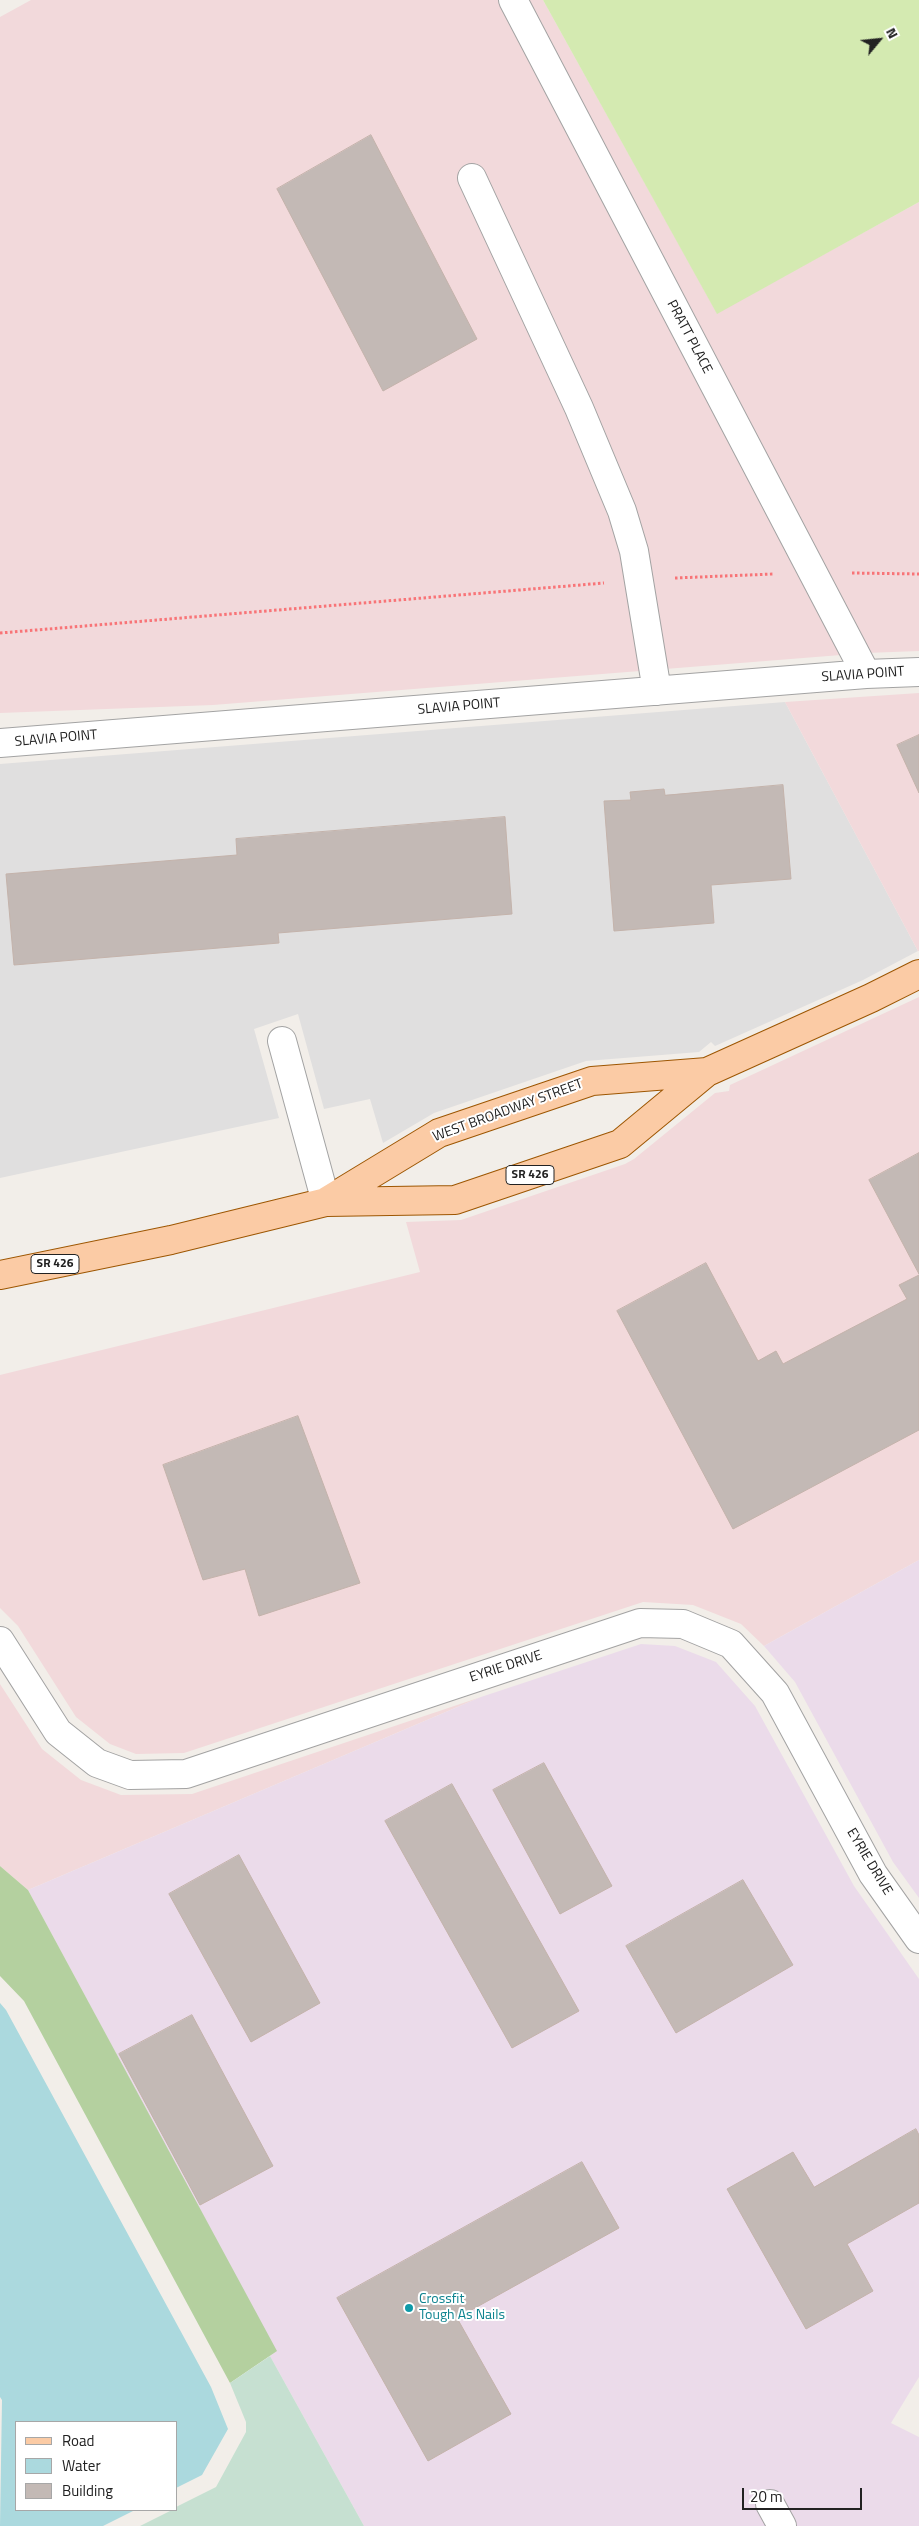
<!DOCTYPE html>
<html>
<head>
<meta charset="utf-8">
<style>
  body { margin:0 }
  #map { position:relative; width:919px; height:2526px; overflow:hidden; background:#f2eee9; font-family:"Titillium Web",sans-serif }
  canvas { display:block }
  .legend { position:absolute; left:15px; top:2421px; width:162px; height:90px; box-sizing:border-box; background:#fff; border:1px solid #a7a7a7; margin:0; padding:6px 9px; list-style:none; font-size:15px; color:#222 }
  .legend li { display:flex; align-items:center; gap:10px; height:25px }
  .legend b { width:25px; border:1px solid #a7a7a7 }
  .north { position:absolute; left:854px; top:15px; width:50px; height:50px; -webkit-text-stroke:4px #fff; paint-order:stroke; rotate:62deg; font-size:14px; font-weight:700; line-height:20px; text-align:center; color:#222 }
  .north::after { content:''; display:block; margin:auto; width:18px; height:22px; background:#222; clip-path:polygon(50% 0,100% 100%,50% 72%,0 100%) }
  .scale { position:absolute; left:742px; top:2488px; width:120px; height:22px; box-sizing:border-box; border:2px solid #222; border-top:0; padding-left:6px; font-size:15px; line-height:18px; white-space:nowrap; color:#222; -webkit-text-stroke:4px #fff; paint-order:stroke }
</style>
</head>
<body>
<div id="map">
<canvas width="919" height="2526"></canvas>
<ul class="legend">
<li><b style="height:6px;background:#fbcba5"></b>Road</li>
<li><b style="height:14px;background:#abd9de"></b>Water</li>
<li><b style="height:14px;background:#c3b9b5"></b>Building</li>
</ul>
<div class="north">N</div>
<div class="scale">20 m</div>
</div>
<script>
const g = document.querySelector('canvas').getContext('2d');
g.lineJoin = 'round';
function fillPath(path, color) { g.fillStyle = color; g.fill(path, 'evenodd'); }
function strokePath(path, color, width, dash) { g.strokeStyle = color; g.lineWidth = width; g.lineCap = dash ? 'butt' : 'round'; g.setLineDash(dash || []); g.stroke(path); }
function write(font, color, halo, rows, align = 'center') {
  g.font = font + ' "Titillium Web",sans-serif'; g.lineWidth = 4; g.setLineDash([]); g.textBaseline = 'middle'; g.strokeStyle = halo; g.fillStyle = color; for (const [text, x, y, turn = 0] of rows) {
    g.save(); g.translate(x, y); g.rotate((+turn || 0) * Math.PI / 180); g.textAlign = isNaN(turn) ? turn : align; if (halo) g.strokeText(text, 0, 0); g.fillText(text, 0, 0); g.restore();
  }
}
const residential = new Path2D(`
  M785 702 918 951 863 980 715 1046 711 1042 699 1052 586 1061 434 1113 383 1143 370 1099 324 1109 298 1014 254 1029 279 1118 0 1178V764Z`);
const commercial = new Path2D(`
  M31 0H543L717 313 919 202V651L866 653 213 705 0 713V17Z
  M919 693V951H918L785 702Z
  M919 997V1560L764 1646 741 1624 693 1605 643 1602 184 1753 136 1754 110 1744 76 1717 18 1626 0 1608V1375L420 1272 406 1222 461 1220 625 1164 634 1159 715 1093 729 1091 730 1085Z
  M0 1684 42 1749 81 1780 121 1795 192 1794 481 1697 28 1890 0 1866Z`);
const industrial = new Path2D(`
  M919 1560V1898L893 1862 795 1682 764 1646Z
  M641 1644 675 1646 716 1662 755 1706 854 1886 919 1979V2377L891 2423 919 2437V2526H364L270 2356 276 2351 28 1890 481 1697Z`);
const grass = new Path2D(`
  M543 0H919V202L717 314Z`);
const forest = new Path2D(`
  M0 1866 28 1890 277 2351 230 2383 24 2001 0 1976Z`);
const wetland = new Path2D(`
  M270 2356 364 2526H140L172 2510H176V2507L216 2487 246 2432V2422L230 2383Z`);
const water = new Path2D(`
  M0 2003 6 2010 211 2387 228 2429 202 2475 176 2488V2422H16V2510H135L103 2526H0L2 2400 0 2397Z`);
const building = new Path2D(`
  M371 135 477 339 383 391 277 189Z
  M919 735V793L897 745Z
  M783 785 791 879 711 885 714 923 614 931 604 801 631 800 630 792 664 789 665 795Z
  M505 817 512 914 278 933 279 943 14 965 6 874 237 855 236 839Z
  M919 1153V1274L869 1180Z
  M706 1263 758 1361 776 1351 783 1364 907 1299 899 1285 919 1275V1430L733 1529 617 1311Z
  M298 1416 360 1583 259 1616 245 1569 203 1580 163 1465Z
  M544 1763 612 1886 560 1914 493 1790Z
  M452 1784 579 2011 512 2048 385 1821Z
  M239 1855 320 2003 251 2042 169 1894Z
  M743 1880 793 1965 676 2033 626 1946Z
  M192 2015 273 2166 200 2205 119 2054Z
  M916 2129 919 2135V2203L847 2244 873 2291 806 2329 727 2189 793 2152 814 2187Z
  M582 2162 619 2228 457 2318 511 2414 428 2461 337 2298Z`);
const path = new Path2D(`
  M852 573 919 574
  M675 578 773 574
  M0 633 604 583`);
const minor = new Path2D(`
  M513 0 866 674
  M472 178 579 408 622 511 634 551 657 691
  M0 743 866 674 919 672
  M282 1041 326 1202
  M0 1641 58 1732 97 1763 130 1775 186 1774 640 1623 683 1624 731 1644 775 1693 873 1874 919 1939
  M770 2504 782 2526`);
const major = new Path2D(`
  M327 1201 439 1133 592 1081 707 1072
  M0 1275 171 1240 326 1202 455 1200 620 1144 707 1072 871 998 919 974`);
const markers = [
  [409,2308,5,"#0f9aa8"]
];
const shields = [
  [530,1175,48],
  [55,1264,48]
];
const shieldNames = [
  ["SR 426",530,1175],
  ["SR 426",55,1264]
];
const streetNames = [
  ["PRATT PLACE",689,337,62],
  ["SLAVIA POINT",863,675,-4],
  ["SLAVIA POINT",459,707,-5],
  ["SLAVIA POINT",56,739,-5],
  ["WEST BROADWAY STREET",508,1111,-20],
  ["EYRIE DRIVE",506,1667,-18],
  ["EYRIE DRIVE",869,1862,59]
];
const cultureNames = [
  ["Crossfit",419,2300],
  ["Tough As Nails",419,2316]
];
fillPath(residential, '#e0dfdf');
fillPath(commercial, '#f2d9db');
fillPath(industrial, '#ebdbea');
fillPath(grass, '#d4eab1');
fillPath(forest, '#b4d09f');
fillPath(wetland, '#c6e0d1');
fillPath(water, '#abd9de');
fillPath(building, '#c3b9b5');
strokePath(building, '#c4b3ab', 1);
strokePath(minor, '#a3a3a3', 30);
strokePath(major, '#9d5602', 30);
strokePath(path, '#f87477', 3, [2.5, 2.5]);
strokePath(minor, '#fff', 28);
strokePath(major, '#fbcba5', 28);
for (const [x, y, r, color] of markers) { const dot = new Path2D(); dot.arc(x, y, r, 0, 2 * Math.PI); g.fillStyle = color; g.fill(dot); strokePath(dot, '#fff', 2); }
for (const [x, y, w] of shields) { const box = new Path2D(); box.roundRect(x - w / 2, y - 9.5, w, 19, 4); g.fillStyle = '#fff'; g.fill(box); strokePath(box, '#222', 1); }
write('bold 12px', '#222', null, shieldNames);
write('14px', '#222', '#fff', streetNames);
write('14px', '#0d838f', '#fff', cultureNames, 'left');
</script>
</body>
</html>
